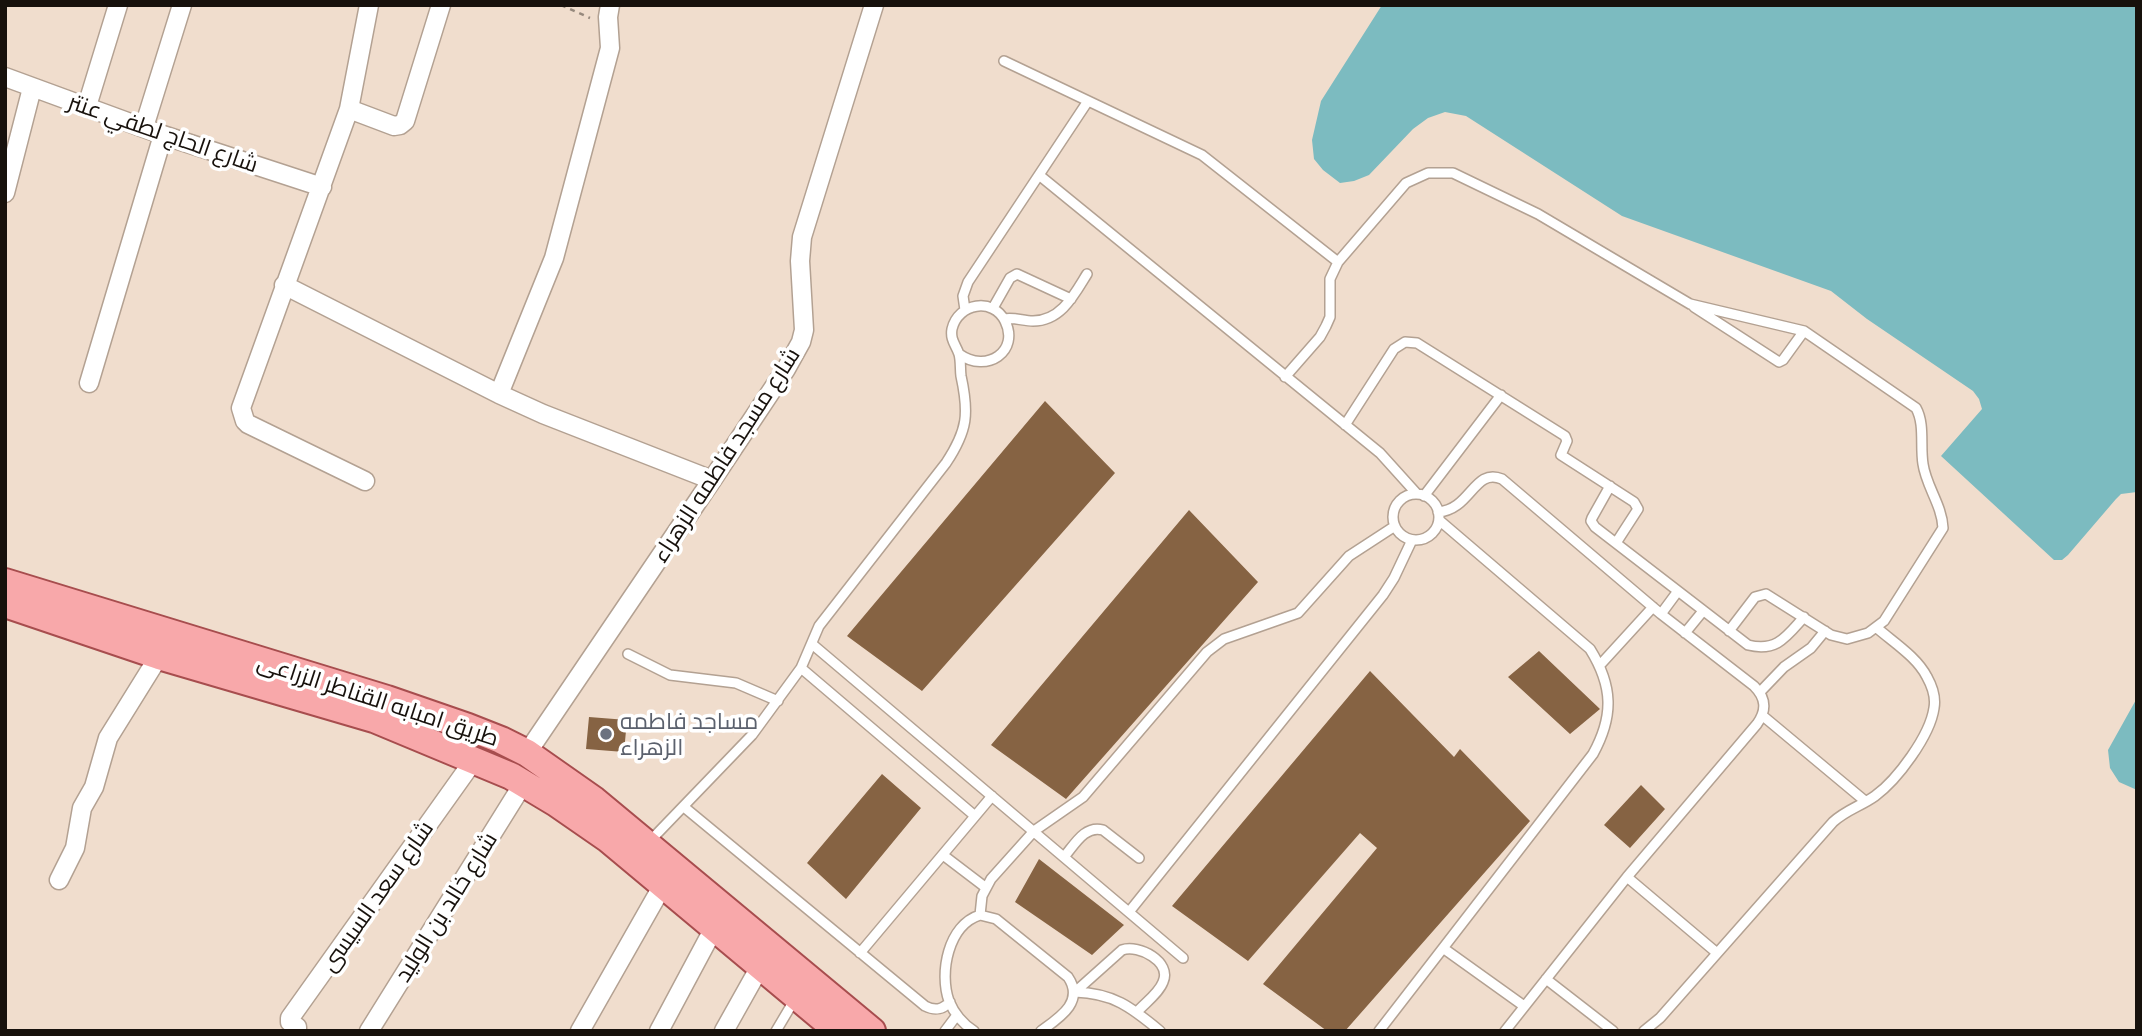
<!DOCTYPE html>
<html>
<head>
<meta charset="utf-8">
<style>
  body { margin:0 }
  #map { position:relative; width:2142px; height:1036px; overflow:hidden; background:#f0ddcd; font-family:"Exo 2",sans-serif }
  canvas { display:block }
  .frame { position:absolute; inset:0; border:7px solid #17110c; pointer-events:none }
</style>
</head>
<body>
<div id="map">
<canvas width="2142" height="1036"></canvas>
<div class="frame"></div>
</div>
<script>
const g = document.querySelector('canvas').getContext('2d');
g.lineJoin = 'round';
function fillPath(path, color) { g.fillStyle = color; g.fill(path, 'evenodd'); }
function strokePath(path, color, width, dash) { g.strokeStyle = color; g.lineWidth = width; g.lineCap = dash ? 'butt' : 'round'; g.setLineDash(dash || []); g.stroke(path); }
function write(font, color, halo, rows, align = 'center') {
  g.font = font + ' "Exo 2",Cairo,sans-serif'; g.lineWidth = 7; g.setLineDash([]); g.textBaseline = 'middle'; g.strokeStyle = halo; g.fillStyle = color; for (const [text, x, y, turn = 0] of rows) {
    g.save(); g.translate(x, y); g.rotate((+turn || 0) * Math.PI / 180); g.textAlign = isNaN(turn) ? turn : align; if (halo) g.strokeText(text, 0, 0); g.fillText(text, 0, 0); g.restore();
  }
}
const water = new Path2D(`
  M1382 5H2137V492L2121 494 2116 499 2068 555 2062 560H2054L1941 456 1982 409 1979 399 1973 391 1867 319 1831 291 1622 216 1466 116 1445 112 1428 118 1413 129 1369 175 1354 181 1340 183 1323 170 1314 159 1312 140 1321 101Z
  M2137 698V790L2119 782 2110 768 2108 750Z`);
const building = new Path2D(`
  M1045 401 1115 473 922 691 847 636Z
  M1189 510 1258 582 1066 799 991 745Z
  M1539 651 1600 709 1570 734 1508 677Z
  M1370 671 1454 757 1460 749 1530 821 1345 1031H1327L1263 984 1377 848 1360 833 1248 961 1172 906Z
  M589 717 627 720 624 752 586 749Z
  M882 774 921 808 846 899 807 863Z
  M1641 785 1665 809 1630 848 1604 825Z
  M1039 859 1124 925 1092 955 1015 902Z`);
const path = new Path2D(`
  M561 5 590 18`);
const service = new Path2D(`
  M1004 61 1202 155 1338 262
  M1039 175 1380 453 1417 494
  M1694 307 1779 362 1783 360 1804 331
  M993 308 1010 278 1017 274 1071 299
  M965 310 963 296 968 282 1088 101
  M1004 319C1014 317 1023 321 1033 321 1061 321 1074 295 1087 274
  M1285 377 1320 337 1326 326 1330 317V279L1338 262 1406 183 1428 173H1453L1538 214 1690 304 1804 331 1916 408C1925 424 1920 446 1923 464 1926 486 1942 505 1943 528L1884 621 1868 633 1847 639 1831 635 1766 594 1755 597 1729 631
  M1345 425 1394 349 1405 342 1417 343 1565 436 1567 441 1561 455 1634 502 1638 509 1616 543
  M1610 486 1592 518 1591 521 1595 527 1748 645C1777 652 1786 637 1804 617
  M1393 517a23 23 0 1 1 46 0a23 23 0 1 1-46 0Z
  M1424 496 1501 395
  M1438 512C1471 510 1474 467 1502 479L1661 614 1754 686C1766 698 1767 710 1757 724L1627 877 1505 1031
  M1661 614 1678 591
  M1685 633 1703 611
  M812 644 1183 958
  M628 654 670 675 736 683 778 701
  M1600 665 1653 607
  M801 668 975 816
  M1760 692 1784 667 1811 648 1825 631
  M1763 716 1865 801
  M684 807 925 1006C935 1011 942 1010 950 1002
  M649 842 752 735 801 668 819 626 946 463C968 430 969 413 961 376 960 369 961 361 959 354 956 345 950 340 952 329 958 303 993 297 1005 321 1020 351 987 374 959 354
  M943 855 985 887
  M1064 857C1075 844 1085 825 1103 830L1139 858
  M1627 877 1717 953
  M1129 912 1383 595 1394 578 1412 540
  M980 915 982 896 991 879 1034 831 1083 797 1207 652 1224 639 1298 613 1349 556 1395 526
  M1443 948 1524 1006
  M860 953 992 796
  M1546 979 1613 1031
  M1075 992 1122 950C1139 944 1172 962 1163 982 1159 993 1145 1003 1137 1012
  M1075 992C1113 993 1131 1007 1160 1031
  M776 1031 795 999
  M945 1031 957 1015
  M974 1031C963 1024 954 1013 949 1001 939 973 948 925 980 915L996 919 1068 977C1085 1002 1059 1018 1041 1031
  M1379 1031 1593 754C1614 716 1613 686 1590 649L1439 520
  M1644 1031 1660 1018 1833 822C1846 810 1861 806 1875 796 1897 780 1930 736 1934 708 1936 697 1932 686 1927 677 1917 657 1893 642 1877 628`);
const minor = new Path2D(`
  M5 77 163 135 322 187
  M87 106 118 5
  M349 109 394 126 400 125 405 121 441 5
  M144 127 182 5
  M5 193 32 88
  M284 285 499 394 543 414 712 480
  M89 383 163 135
  M499 394 554 258 610 48 608 17 610 5
  M365 481 248 424 245 421 241 408 349 109 369 5
  M527 753 712 480 786 369 801 342 804 330 800 261 802 237 874 5
  M59 880 75 848 82 808 94 787 108 738 159 656
  M297 1031V1027L290 1022V1018L474 760
  M369 1031 523 784
  M580 1031 663 885
  M659 1031 714 928
  M724 1031 761 965`);
const primary = new Path2D(`
  M5 582 387 699 468 727 501 740 527 753 594 800 872 1031
  M5 604 159 656 374 719 511 776 556 803 608 839 838 1031`);
const markers = [
  [606,734,7,"#6b7280"]
];
const streetNames = [
  ["شارع الحاج لطفي عنتر",163,133,19],
  ["شارع مسجد فاطمه الزهراء",726,455,-57],
  ["طريق امبابه القناطر الزراعى",378,700,18],
  ["شارع سعد السيسى",377,896,-55],
  ["شارع خالد بن الوليد",446,907,-58]
];
const worshipNames = [
  ["مساجد فاطمه",620,721],
  ["الزهراء",620,747]
];
fillPath(water, '#7cbbc0');
fillPath(building, '#866343');
strokePath(service, '#b3a192', 12);
strokePath(minor, '#b3a192', 21);
strokePath(primary, '#a74d4e', 30);
strokePath(path, '#96897d', 2.5, [5, 5]);
strokePath(service, '#fff', 9);
strokePath(minor, '#fff', 18);
strokePath(primary, '#f8a8aa', 26);
for (const [x, y, r, color] of markers) { const dot = new Path2D(); dot.arc(x, y, r, 0, 2 * Math.PI); g.fillStyle = color; g.fill(dot); strokePath(dot, '#fff', 2.5); }
write('23px', '#17110c', '#fff', streetNames);
write('23px', '#5b616d', '#fff', worshipNames, 'left');
</script>
</body>
</html>
